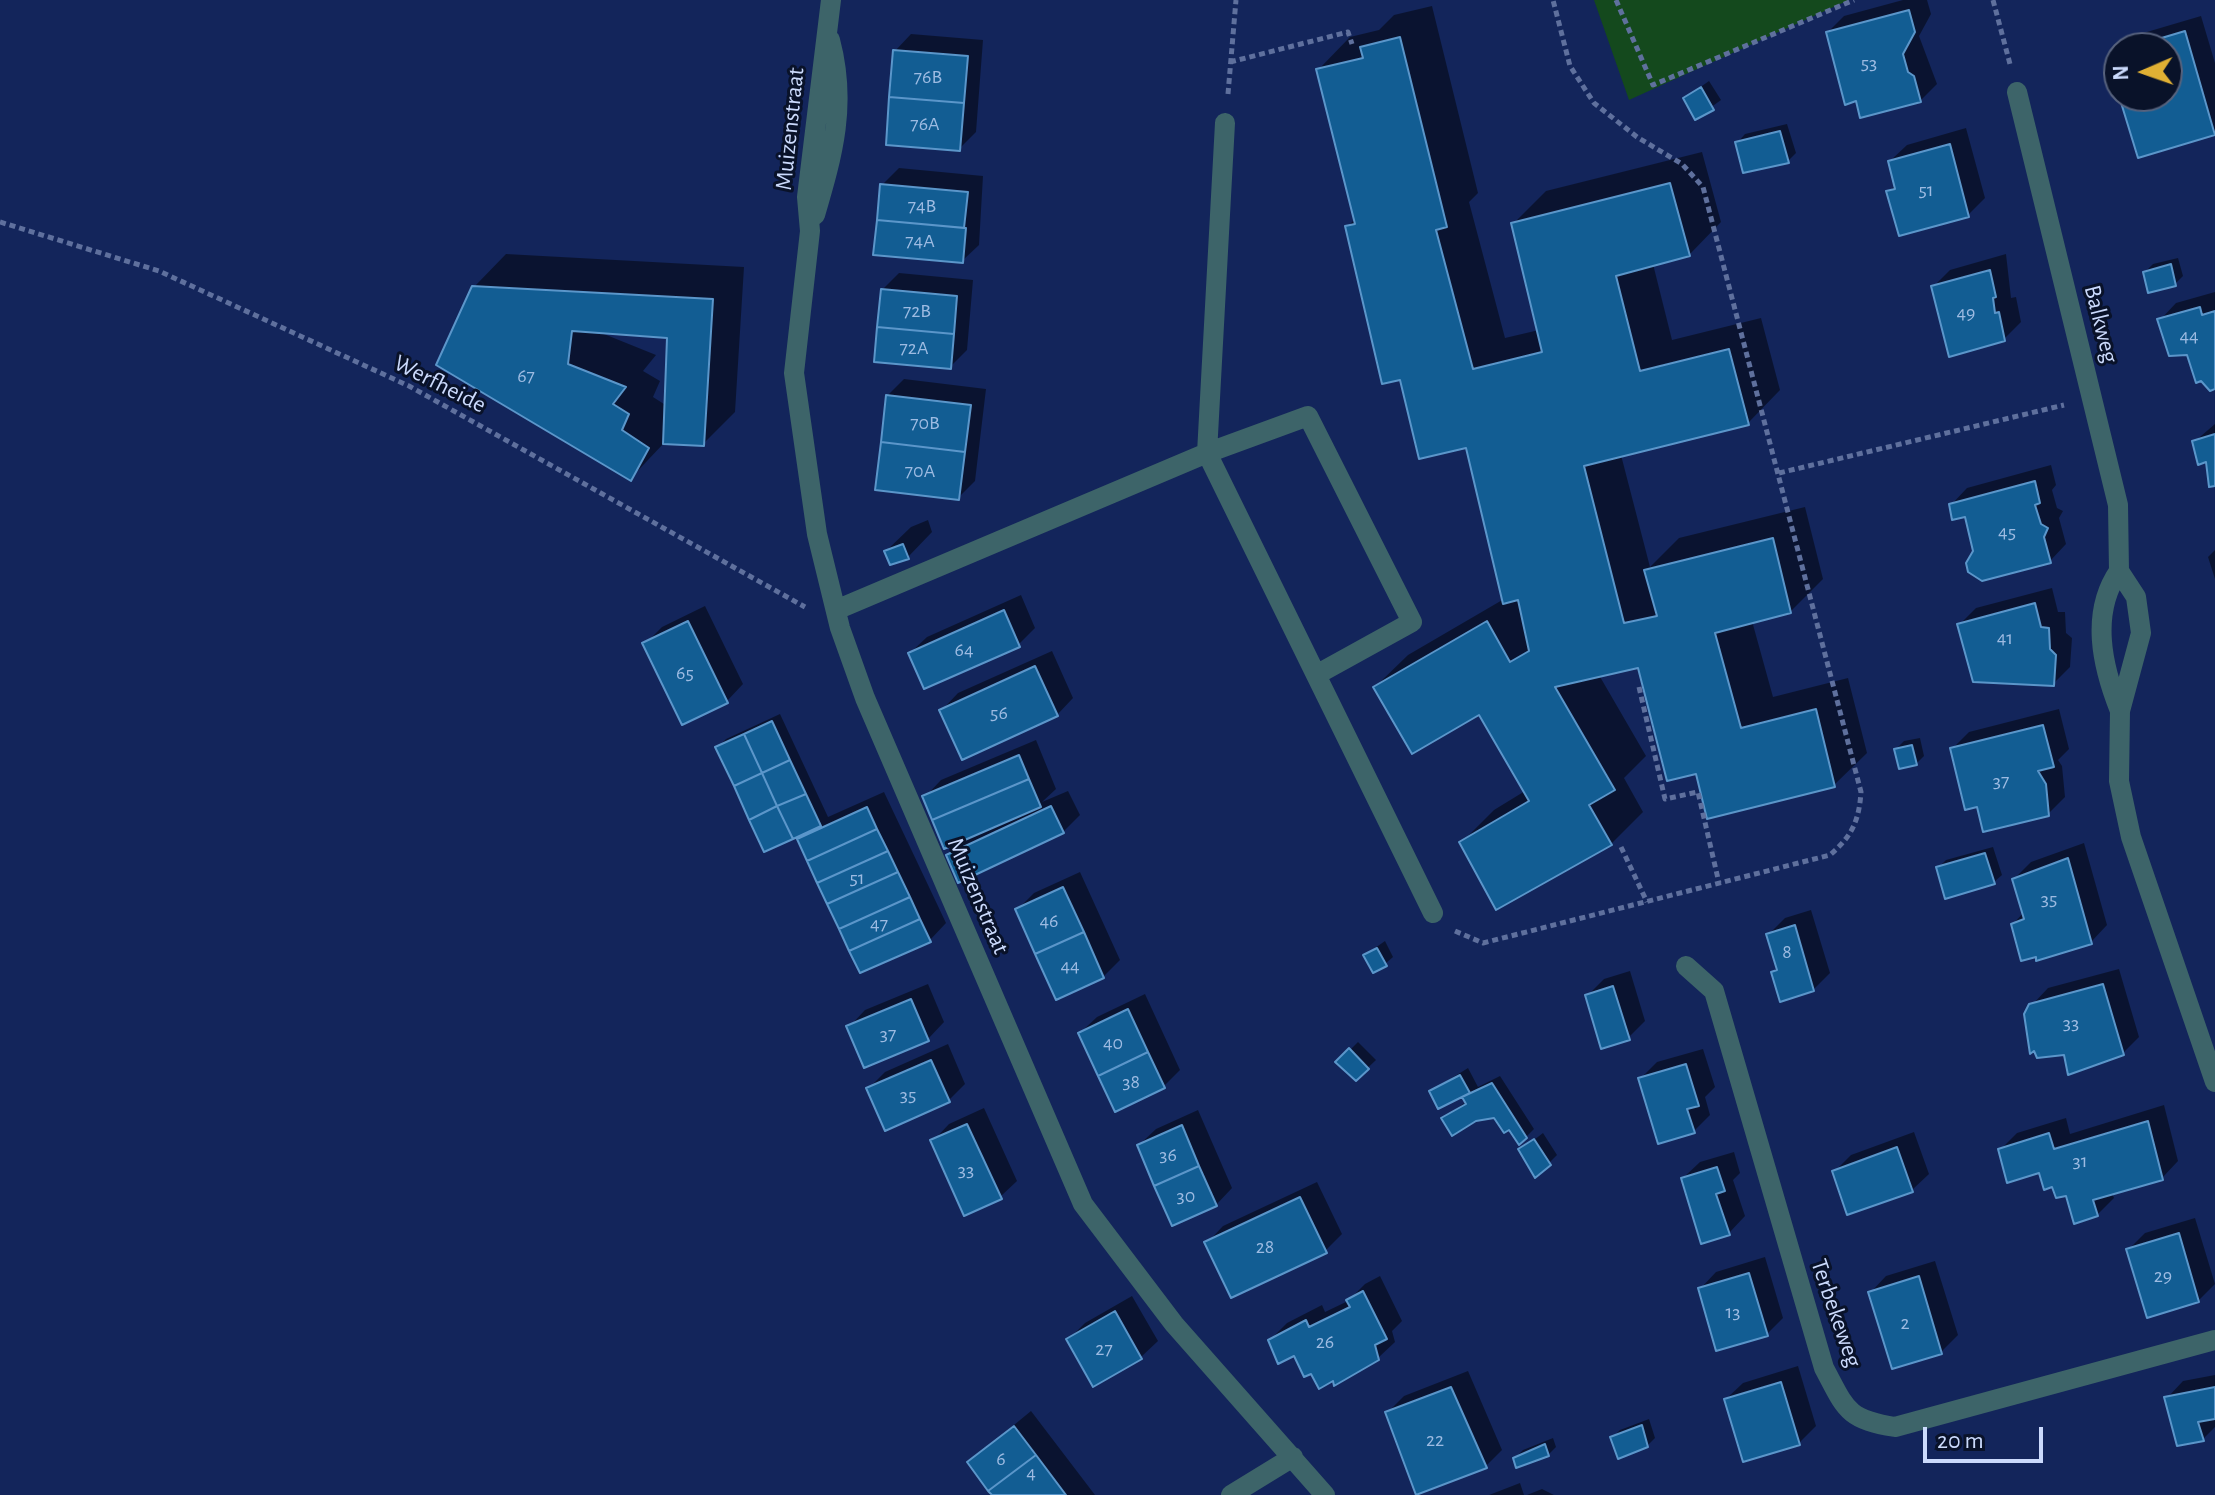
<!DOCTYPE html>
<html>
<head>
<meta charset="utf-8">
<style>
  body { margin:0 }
  #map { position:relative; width:2215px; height:1495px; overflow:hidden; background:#13255b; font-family:"Alegreya Sans",sans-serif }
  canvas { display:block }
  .north { position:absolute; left:2103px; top:32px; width:80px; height:80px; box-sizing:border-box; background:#091229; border:2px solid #57627d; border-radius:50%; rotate:268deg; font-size:22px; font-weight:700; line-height:32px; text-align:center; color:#cbdafc }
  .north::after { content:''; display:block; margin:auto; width:28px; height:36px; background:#e0b034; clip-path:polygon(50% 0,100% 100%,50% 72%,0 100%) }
  .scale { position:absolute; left:1923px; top:1427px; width:120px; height:36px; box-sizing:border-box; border:4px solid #cbdafc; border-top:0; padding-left:10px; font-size:24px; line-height:28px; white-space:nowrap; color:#cbdafc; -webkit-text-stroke:6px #091229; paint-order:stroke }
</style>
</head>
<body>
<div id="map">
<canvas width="2215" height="1495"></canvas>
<div class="north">N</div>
<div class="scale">20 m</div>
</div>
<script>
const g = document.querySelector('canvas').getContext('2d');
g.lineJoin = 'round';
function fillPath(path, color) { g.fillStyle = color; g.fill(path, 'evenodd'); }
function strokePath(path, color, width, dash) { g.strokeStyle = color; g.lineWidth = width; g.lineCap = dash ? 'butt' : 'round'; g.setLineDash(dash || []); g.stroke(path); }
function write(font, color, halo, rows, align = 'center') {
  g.font = font + ' "Alegreya Sans",sans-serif'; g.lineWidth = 6; g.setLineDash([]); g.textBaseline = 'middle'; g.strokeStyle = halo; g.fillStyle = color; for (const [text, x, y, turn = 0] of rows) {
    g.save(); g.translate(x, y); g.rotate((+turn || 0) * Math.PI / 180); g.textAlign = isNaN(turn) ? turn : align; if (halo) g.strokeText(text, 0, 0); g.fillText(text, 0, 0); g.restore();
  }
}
const green = new Path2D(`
  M1594 0H1849L1629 100Z`);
const shadow = new Path2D(`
  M1903 0H1927L1931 14 1919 36 1937 84 1920 101 1857 99 1828 32 1844 16Z
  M1432 6 1478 193 1469 202 1505 338 1539 330 1513 224 1546 191 1702 152 1721 222 1689 255 1653 264 1672 340 1761 318 1780 390 1748 423 1621 455 1650 567 1679 538 1805 507 1823 579 1790 612 1752 621 1773 697 1848 678 1867 753 1834 785 1697 772 1639 666 1599 675 1646 756 1624 778 1643 812 1611 844 1462 842 1494 810 1525 791 1480 712 1375 687 1408 655 1504 599 1467 445 1402 377 1347 227 1356 218 1318 70 1350 37 1379 30 1394 15Z
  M2201 16 2215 63V132L2139 155 2121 96H2167V48H2126L2140 34Z
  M911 34 983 40 976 132 959 149 895 51Z
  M1709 81 1721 100 1696 118 1685 98Z
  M1787 124 1796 153 1788 161 1738 142 1745 134Z
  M1966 128 1985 198 1968 215 1889 192 1896 184 1890 161 1907 145Z
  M899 168 983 176 979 245 962 261 882 185Z
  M506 254 744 267 735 412 703 444 665 442 630 479 474 287ZM599 332 669 336 667 406 653 397 660 381 643 371 656 355Z
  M2006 254 2011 298 2016 297 2021 322 2004 339 1933 287 1950 270Z
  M2178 258 2183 276 2175 284 2145 272 2153 264Z
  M899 273 973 280 967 350 950 367 882 290Z
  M2215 292V387L2160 320 2176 303Z
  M904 379 986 389 975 481 958 498 888 395Z
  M2215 424V484L2207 460 2194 442Z
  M2051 465 2056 485 2052 490 2057 508 2063 511 2059 518 2066 544 2050 561 1975 552 1967 515 1951 505 1967 488Z
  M928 520 932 532 908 557 886 551 911 527Z
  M2215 550V579L2208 557Z
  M2052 588 2058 612H2065L2066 633 2072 638 2070 667 2053 684 1959 625 1976 608Z
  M1021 595 1035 628 1018 645 910 653 927 637Z
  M705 606 743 684 727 701 645 644 662 627Z
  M1052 651 1073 698 1057 715 942 710 958 693Z
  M2059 709 2069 749 2058 760 2062 766 2065 797 2048 814 1979 805 1953 748 1969 732Z
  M780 714 828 817 884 792 946 923 930 940 799 839 808 830 718 747 726 739Z
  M1920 738 1924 756 1916 764 1896 749 1904 741Z
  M1036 740 1056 789 1042 802 1068 791 1080 815 1063 832 948 856 966 837 925 797 941 780Z
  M2084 843 2107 925 2091 942 2013 924 2024 912 2014 879 2031 862Z
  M1993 847 2002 875 1994 882 1938 868 1946 860Z
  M1080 872 1120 960 1103 977 1017 910 1034 893Z
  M1811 910 1830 973 1813 990 1773 972 1778 967 1769 934 1785 918Z
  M1385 941 1393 957 1385 964 1365 955Z
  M2119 969 2139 1037 2123 1053H2065L2031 1006 2048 988Z
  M1630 971 1645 1021 1628 1038 1587 996 1604 979Z
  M928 984 944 1022 928 1039 849 1027 865 1010Z
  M1145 994 1180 1070 1164 1086 1080 1033 1097 1017Z
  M1358 1042 1376 1060 1356 1079 1338 1062Z
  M948 1044 965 1084 948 1101 868 1089 885 1072Z
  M1703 1049 1715 1087 1705 1097 1710 1115 1694 1131 1640 1079 1657 1062Z
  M1468 1068 1478 1087 1500 1076 1534 1129 1526 1137 1495 1116 1444 1118 1467 1101 1463 1094 1431 1091Z
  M2164 1105 2178 1161 2162 1178 2112 1193 2114 1198 2097 1215 2054 1185 2041 1170 2000 1150 2017 1133 2066 1118 2070 1134Z
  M984 1108 1017 1181 1000 1197 933 1141 949 1124Z
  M1198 1110 1232 1188 1216 1205 1139 1145 1156 1129Z
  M1914 1132 1929 1174 1912 1190 1834 1172 1851 1155Z
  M1543 1133 1557 1155 1549 1163 1521 1150Z
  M1734 1152 1740 1173 1733 1180 1745 1216 1729 1233 1683 1178 1700 1162Z
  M1317 1182 1342 1234 1325 1251 1207 1243 1223 1226Z
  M2195 1218 2215 1284 2198 1301 2128 1250 2145 1233Z
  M1765 1257 1783 1318 1767 1334 1700 1289 1716 1272Z
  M1935 1261 1958 1335 1941 1352 1870 1293 1886 1276Z
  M1380 1276 1402 1321 1392 1331 1395 1342 1378 1358 1335 1378 1312 1371 1295 1353 1270 1340 1287 1323 1322 1305 1325 1312 1348 1301 1365 1284Z
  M1132 1296 1158 1341 1141 1357 1094 1385 1068 1340 1085 1323Z
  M1798 1366 1816 1426 1799 1443 1726 1399 1743 1383Z
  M1468 1371 1502 1450 1486 1466 1388 1412 1404 1396Z
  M2215 1375V1427L2203 1439 2167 1398 2183 1381Z
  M1031 1411 1095 1495H994L969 1462Z
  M1649 1419 1655 1438 1647 1446 1612 1438 1620 1430Z
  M1553 1438 1556 1447 1548 1455 1515 1458 1523 1450Z
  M1520 1483 1524 1495H1489Z
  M1542 1489 1554 1495H1527Z`);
const building = new Path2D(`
  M1909 10 1915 32 1903 54 1908 72 1914 76 1921 102 1860 118 1856 101 1845 105 1826 32Z
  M2185 31 2215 135 2138 158 2119 96H2167V48H2128Z
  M1400 37 1447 227 1436 230 1473 369 1542 352 1511 223 1670 183 1690 256 1616 276 1640 371 1729 349 1749 425 1584 466 1624 623 1657 616 1644 570 1773 538 1791 613 1715 633 1741 728 1816 709 1835 787 1707 819 1696 774 1667 781 1638 668 1555 687 1615 790 1589 805 1612 845 1496 910 1459 842 1529 801 1479 715 1412 754 1373 687 1487 621 1510 662 1529 651 1518 600 1503 604 1466 448 1419 459 1400 380 1382 384 1345 226 1355 224 1316 69 1363 58 1360 47Z
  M893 50 968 56 964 103 889 97Z
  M1701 87 1714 110 1695 120 1683 98Z
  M889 97 964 103 960 151 886 145Z
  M1780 131 1789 163 1743 173 1735 142Z
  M1950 144 1969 217 1899 236 1886 191 1895 189 1888 161Z
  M880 184 968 192 964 228 877 220Z
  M877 220 966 228 963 263 873 255Z
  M2171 264 2176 286 2148 293 2143 272Z
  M1990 270 1996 297 1993 298 1995 313 1999 312 2005 341 1949 357 1931 286Z
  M472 286 713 299 704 446 663 444 667 338 572 331 568 364 626 387 613 404 629 414 622 430 649 448 631 481 436 365Z
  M881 289 957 296 954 334 877 327Z
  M2200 307 2202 315 2215 311V389L2210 391 2201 381 2196 383 2187 355 2169 356 2157 319Z
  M877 327 954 334 951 369 874 362Z
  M886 395 971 405 965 452 881 442Z
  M2215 434V486L2209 487 2206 462 2198 465 2192 441Z
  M881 442 965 452 959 500 875 490Z
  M2035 481 2040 503 2035 505 2041 524 2048 528 2044 537 2051 563 1982 581 1968 572 1966 563 1973 551 1965 517 1952 520 1949 504Z
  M903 544 909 559 890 565 884 551Z
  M2035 603 2041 627 2049 628 2050 649 2056 655 2054 686 1973 682 1957 624Z
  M1004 610 1020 647 924 689 908 653Z
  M688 621 728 703 682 725 642 643Z
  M1035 666 1058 716 962 760 939 710Z
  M772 721 790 760 762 773 744 734Z
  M2043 725 2054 767 2038 771 2046 784 2049 816 1983 832 1977 807 1965 810 1950 748Z
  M744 734 762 773 734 786 715 747Z
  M1912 745 1917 765 1899 769 1894 749Z
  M1019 755 1029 779 932 820 922 796Z
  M790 760 806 794 777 806 762 773Z
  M762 773 777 806 749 820 734 786Z
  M1029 779 1041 807 944 849 932 820Z
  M806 794 821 826 793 839 777 806Z
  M777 806 793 839 764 852 749 820Z
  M1051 806 1064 833 958 883 946 855Z
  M867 807 877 829 807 861 797 839Z
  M877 829 888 851 817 883 807 861Z
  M888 851 898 872 827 904 817 883Z
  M1985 853 1995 884 1945 899 1936 867Z
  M2068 858 2092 944 2036 961V957L2021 961 2011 924 2024 919 2012 879Z
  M898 872 910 897 839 929 827 904Z
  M1063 887 1084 932 1035 954 1015 909Z
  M910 897 920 919 849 951 839 929Z
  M920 919 931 942 860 973 849 951Z
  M1795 925 1814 991 1780 1002 1771 972 1777 970 1766 934Z
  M1084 932 1104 978 1056 1000 1035 954Z
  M1377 948 1387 966 1373 973 1363 955Z
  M2103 984 2124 1055 2068 1075 2064 1055 2037 1058 2034 1051 2030 1054 2024 1014 2029 1004Z
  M1613 986 1630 1040 1601 1049 1585 995Z
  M911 999 929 1041 864 1068 846 1026Z
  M1128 1009 1148 1052 1098 1076 1078 1033Z
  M1349 1048 1369 1069 1356 1081 1335 1062Z
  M1148 1052 1165 1088 1115 1112 1098 1076Z
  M931 1060 950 1102 885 1131 866 1088Z
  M1686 1064 1699 1106 1687 1109 1695 1133 1658 1144 1638 1078Z
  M1460 1075 1470 1093 1438 1109 1429 1091Z
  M1492 1083 1527 1138 1519 1145 1509 1130 1504 1133 1494 1118 1476 1121 1452 1136 1441 1118 1466 1104 1462 1097Z
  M2148 1121 2163 1180 2093 1200 2098 1216 2074 1224 2066 1196 2056 1198 2052 1187 2044 1190 2039 1173 2007 1183 1998 1149 2049 1133 2054 1149Z
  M967 1124 1002 1199 964 1216 930 1140Z
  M1182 1125 1199 1166 1154 1186 1137 1145Z
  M1534 1139 1551 1165 1535 1178 1518 1149Z
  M1897 1147 1913 1192 1847 1215 1832 1171Z
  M1199 1166 1217 1206 1172 1226 1154 1186Z
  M1717 1167 1725 1191 1716 1194 1730 1235 1701 1244 1681 1178Z
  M1300 1197 1327 1253 1231 1298 1204 1242Z
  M2179 1233 2199 1302 2147 1318 2126 1249Z
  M1749 1273 1768 1336 1716 1351 1698 1288Z
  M1919 1276 1942 1354 1892 1369 1868 1292Z
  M1363 1291 1387 1339 1375 1345 1379 1360 1334 1386 1333 1381 1319 1389 1311 1374 1304 1377 1294 1356 1278 1364 1268 1340 1306 1320 1309 1327 1350 1307 1346 1300Z
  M1115 1311 1142 1359 1093 1387 1066 1339Z
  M1781 1382 1800 1445 1743 1462 1724 1399Z
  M1451 1387 1487 1468 1416 1495 1385 1412Z
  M2215 1387V1419L2198 1422 2204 1441 2177 1446 2164 1397Z
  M1642 1425 1648 1447 1618 1459 1610 1437Z
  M1014 1426 1036 1455 988 1491 967 1462Z
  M1545 1444 1549 1456 1516 1468 1513 1458Z
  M1036 1455 1066 1495H992L988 1491Z`);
const path = new Path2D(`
  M1616 0 1653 85 1854 0
  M1993 0 2010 64
  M1230 62 1348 32 1352 44
  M1228 94 1236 0
  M0 222 159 271 409 386 805 607
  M1779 473 2064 405
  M1639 687 1665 799 1698 792 1719 883
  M1621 847 1647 902
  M1455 931 1483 943 1830 855C1852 836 1859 821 1861 792L1703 187 1682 164 1637 137 1594 103 1570 66 1553 0`);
const minor = new Path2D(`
  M831 0 807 197 810 231 794 373 817 534 840 628 865 698 1083 1204 1174 1324 1325 1495
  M2017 92 2118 505 2119 571
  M1225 123 1207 453 1433 913
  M815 215C833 154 847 104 830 40
  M836 610 1207 453 1308 416 1412 622 1316 675
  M2120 711C2102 666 2090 613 2119 571L2136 597 2141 633 2120 711 2119 781 2131 837 2215 1082
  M1686 966 1714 991 1824 1368C1846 1409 1846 1419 1895 1427L2215 1340
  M1231 1495 1293 1457`);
const numberNames = [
  ["53",1869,63],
  ["76B",928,77],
  ["76A",925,124],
  ["51",1926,190],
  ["74B",922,206],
  ["74A",920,241],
  ["72B",917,311],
  ["49",1966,313],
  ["44",2189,336],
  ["72A",914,348],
  ["67",526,376],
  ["70B",925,423],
  ["70A",920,471],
  ["45",2007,532],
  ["41",2005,638],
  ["64",964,650],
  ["65",685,673],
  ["56",999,713],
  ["37",2001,781],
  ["51",857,878],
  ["35",2049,899],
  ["46",1049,921],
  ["47",879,924],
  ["8",1787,952],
  ["44",1070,966],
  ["33",2071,1023],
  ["37",888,1034],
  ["40",1113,1043],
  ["38",1131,1082],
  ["35",908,1095],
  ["36",1168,1155],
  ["31",2080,1161],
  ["33",966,1170],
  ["30",1186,1196],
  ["28",1265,1247],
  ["29",2163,1276],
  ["13",1733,1312],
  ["2",1905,1323],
  ["26",1325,1342],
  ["27",1104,1349],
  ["22",1435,1440],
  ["6",1001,1459],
  ["4",1031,1473]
];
const streetNames = [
  ["Muizenstraat",790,129,-84],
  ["Balkweg",2101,324,76],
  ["Werfheide",440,384,27],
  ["Muizenstraat",978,896,67],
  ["Terbekeweg",1836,1313,71]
];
fillPath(green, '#14491d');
fillPath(shadow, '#0007');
fillPath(building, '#125d93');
strokePath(building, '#5b96ca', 2);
strokePath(path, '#5f709d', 5, [6, 4]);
strokePath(minor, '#3d6469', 20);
write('20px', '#9dbbe2', null, numberNames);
write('24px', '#cbdafc', '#091229', streetNames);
</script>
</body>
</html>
